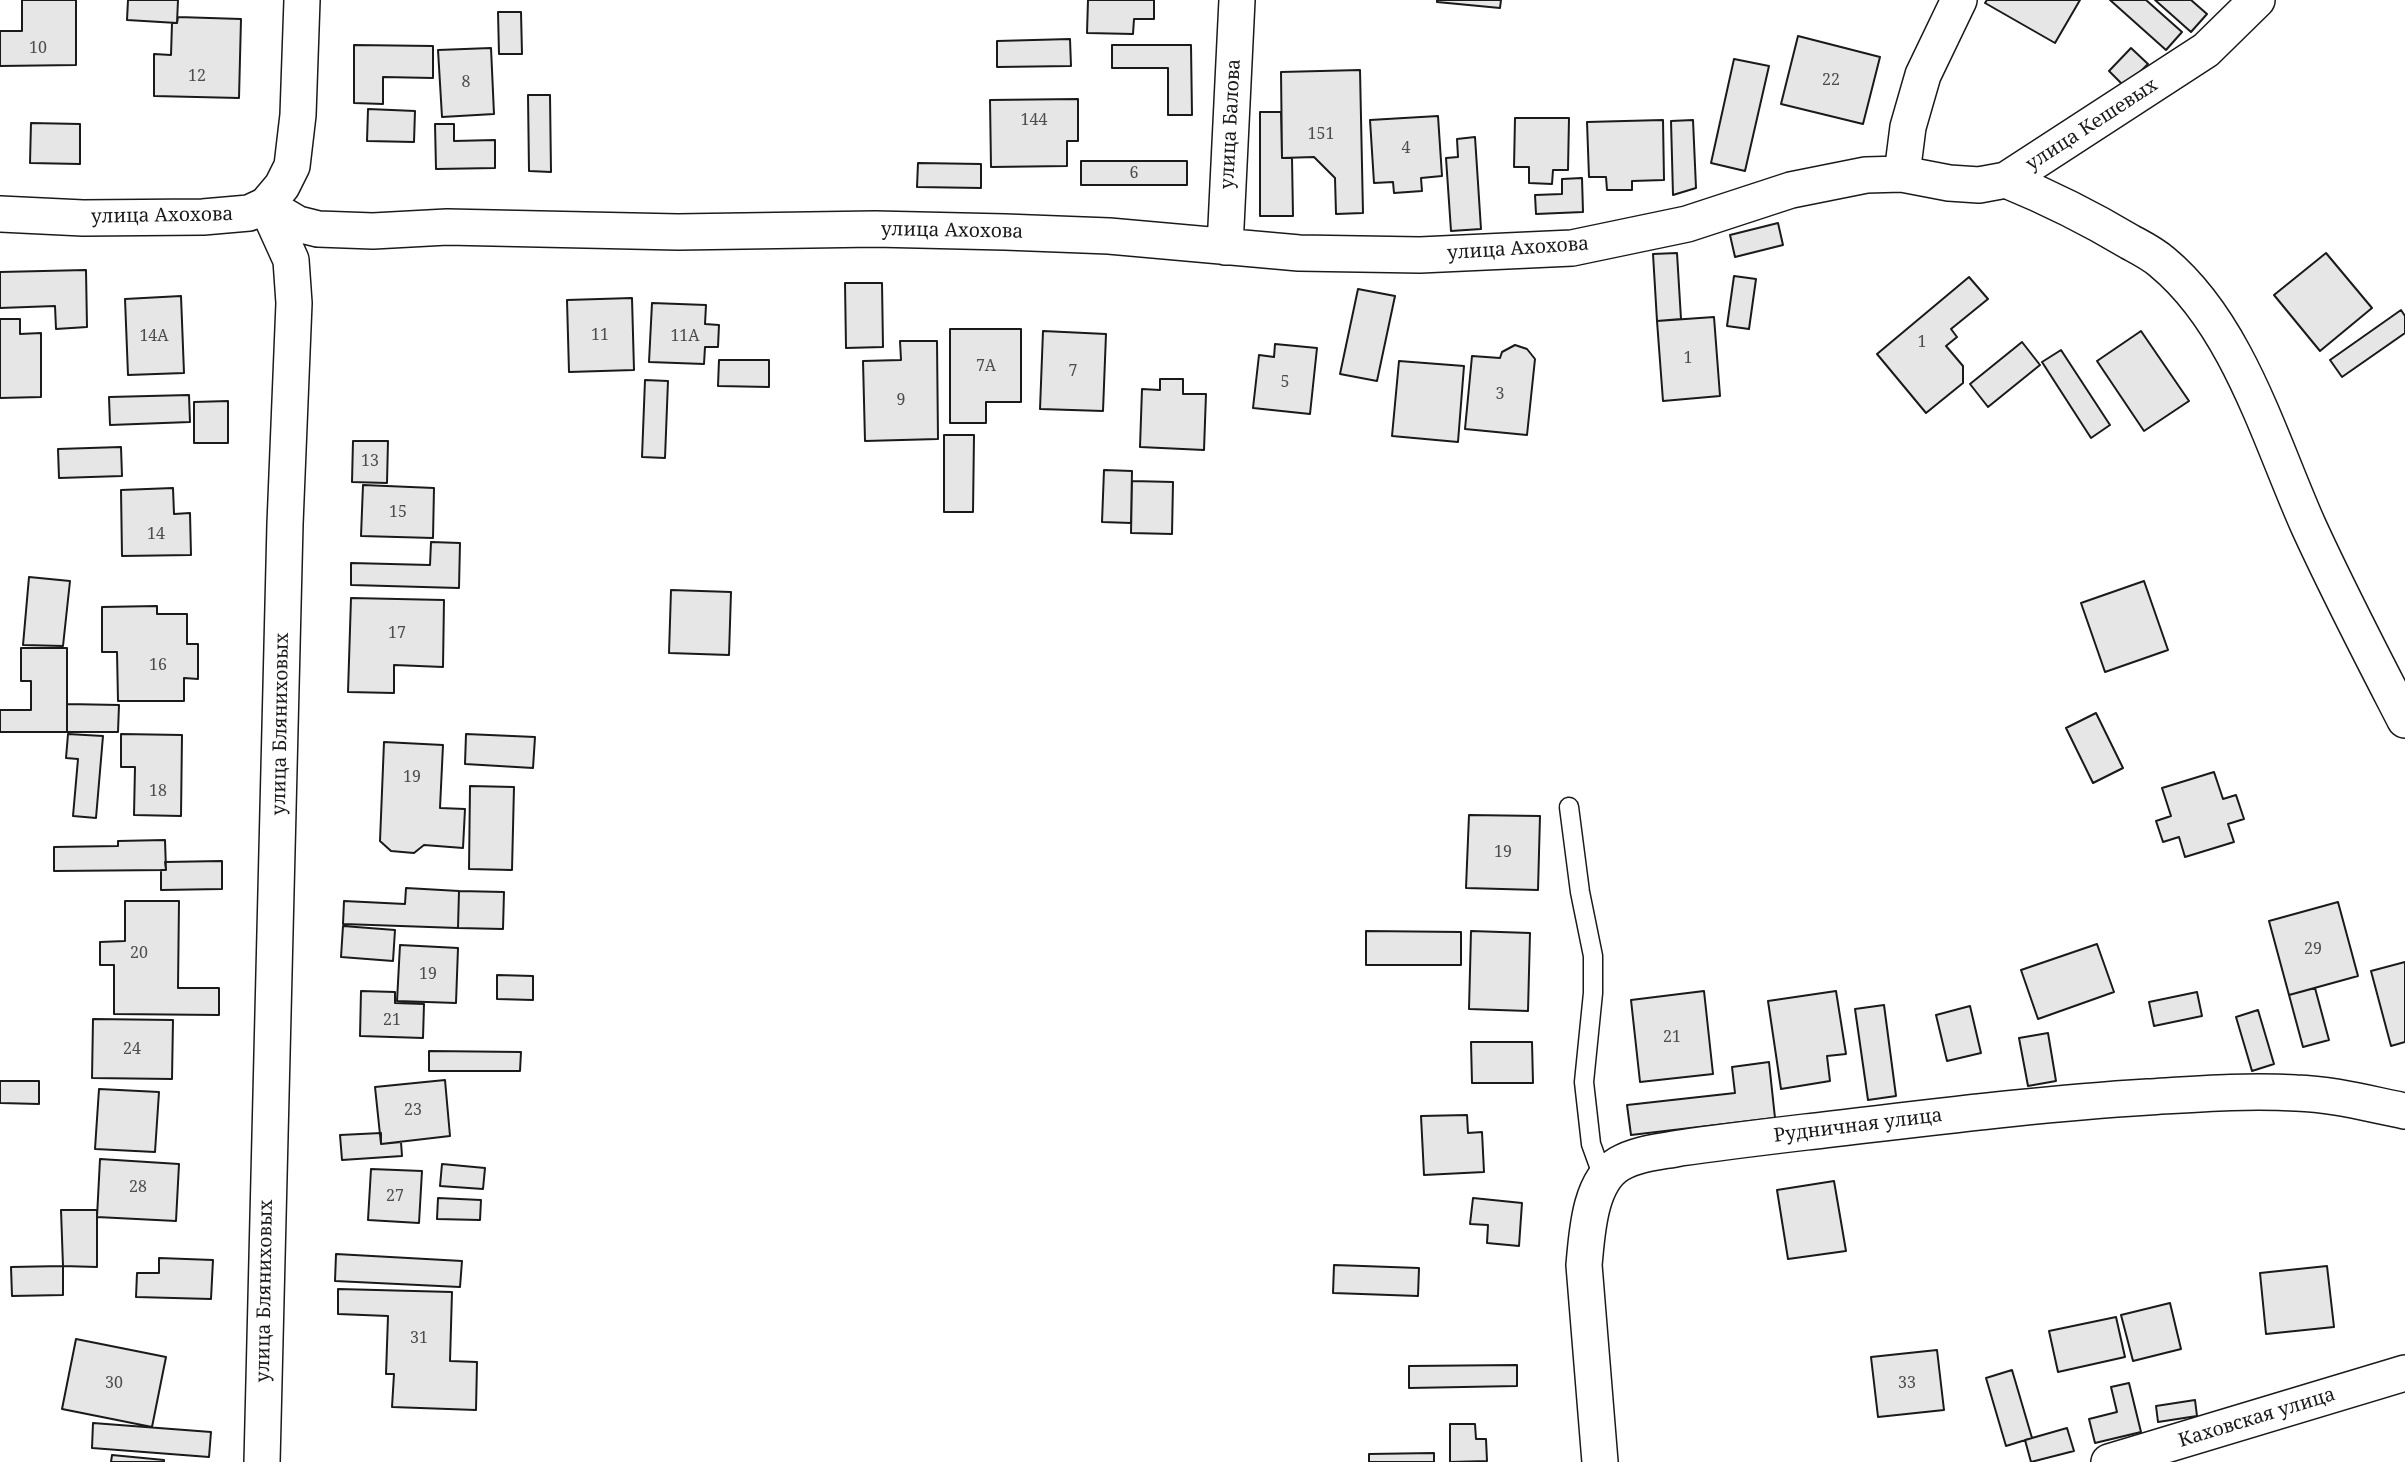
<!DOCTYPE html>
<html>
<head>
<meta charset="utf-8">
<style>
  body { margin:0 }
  canvas { display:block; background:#fff }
</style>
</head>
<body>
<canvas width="2405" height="1462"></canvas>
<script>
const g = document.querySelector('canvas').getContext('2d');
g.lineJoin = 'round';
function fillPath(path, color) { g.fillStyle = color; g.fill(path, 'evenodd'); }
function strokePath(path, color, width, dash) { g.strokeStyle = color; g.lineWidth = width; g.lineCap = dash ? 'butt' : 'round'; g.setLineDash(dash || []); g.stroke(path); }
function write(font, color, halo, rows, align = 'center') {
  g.font = font + ' "Noto Serif",serif'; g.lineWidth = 5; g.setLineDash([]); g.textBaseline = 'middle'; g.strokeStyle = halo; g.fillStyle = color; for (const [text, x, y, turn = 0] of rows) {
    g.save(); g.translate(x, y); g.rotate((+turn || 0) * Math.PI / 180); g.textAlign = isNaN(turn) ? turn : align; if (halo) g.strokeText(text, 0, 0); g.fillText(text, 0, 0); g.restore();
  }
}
const building = new Path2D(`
  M22 0H76V65L0 66V31H22Z
  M128 0H178L177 23 127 20Z
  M1088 0H1154V19H1134L1133 34 1087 33Z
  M1437 0H1501L1500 8 1437 2Z
  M1987 0H2080L2055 43 1985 3Z
  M2110 0H2146L2182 32 2166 50Z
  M2155 0H2191L2207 14 2191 32Z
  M498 12H521L522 54H499Z
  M178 17 241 19 239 98 154 96V54L171 55 172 23H177Z
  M1798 36 1880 57 1863 124 1781 104Z
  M1070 39 1071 66 997 67V41Z
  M354 45 433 46V78L383 77V104L354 103Z
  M1112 45H1191L1192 115H1168V68H1112Z
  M491 48 494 114 442 117 438 50Z
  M2131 48 2148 64 2125 87 2109 71Z
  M1734 59 1769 66 1745 171 1711 163Z
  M1360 70 1363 213 1336 214 1335 178 1314 157 1282 158 1281 72Z
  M528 95H550L551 172 529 171Z
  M1078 99V141H1067V166L991 167 990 100Z
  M368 109 415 111 414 142 367 141Z
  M1260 112H1281L1282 158H1292L1293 216H1260Z
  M1438 116 1442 176 1421 178 1422 191 1394 193 1393 182 1374 183 1370 120Z
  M1515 118H1569L1568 170H1553L1552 184 1529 183V167H1514Z
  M1663 120 1664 180 1632 181V190H1607L1606 177H1589L1587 122Z
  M1693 120 1696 188 1673 195 1671 121Z
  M31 123 80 124V164L30 163Z
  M435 124H454V141L495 140V168L436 169Z
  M1475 137 1481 229 1451 231 1446 158 1458 157 1457 139Z
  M1081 161H1187V185H1081Z
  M918 163 981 164V188L917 187Z
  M1582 178 1583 212 1536 214 1535 195 1562 194V179Z
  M1778 223 1783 245 1735 257 1730 235Z
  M1677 253 1681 319 1657 321 1653 254Z
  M2326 253 2372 308 2320 351 2274 295Z
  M86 270 87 327 56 329 55 306 0 308V272Z
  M1734 276 1756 279 1749 329 1727 326Z
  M1969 277 1988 299 1951 329 1957 337 1946 346 1963 366V383L1926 413 1877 354Z
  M845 283H882L883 347 846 348Z
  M1358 289 1395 296 1377 381 1340 374Z
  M181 296 184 373 128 375 125 299Z
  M632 298 634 370 569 372 567 300Z
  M652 303 706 305 705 324 719 325 718 347H705L704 364 649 362Z
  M2401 310 2405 316V333L2342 377 2330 360Z
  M1714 317 1720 396 1663 401 1657 321Z
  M0 319H20V334L41 333V397L0 398Z
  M950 329H1021V402H986V423H950Z
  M1043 331 1106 334 1103 411 1040 409Z
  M2141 331 2189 401 2144 431 2097 361Z
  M900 341H937L938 439 865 441 863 361 901 360Z
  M2022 342 2040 365 1988 407 1970 384Z
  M1275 344 1317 348 1310 414 1253 408 1259 355 1274 357Z
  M1515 345 1527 349 1535 359 1527 435 1465 429 1472 356 1500 358 1502 352Z
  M2061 350 2110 425 2091 438 2042 362Z
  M719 360H769V387L718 386Z
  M1399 361 1464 366 1458 442 1392 436Z
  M1160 379H1183V394H1206L1204 450 1140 447 1142 389 1160 390Z
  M645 380 668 381 665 458 642 457Z
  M189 395 190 422 110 425 109 397Z
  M228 401V443H194V402Z
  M944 435H974L973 512H944Z
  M353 441H388L387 483 352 482Z
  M121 447 122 476 59 478 58 449Z
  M1104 470 1132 471 1131 523 1102 522Z
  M1132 481 1173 482 1172 534 1131 533Z
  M363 485 434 488 433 538 361 536Z
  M173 488 174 514 190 513 191 555 122 556 121 490Z
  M431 542 460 543 459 588 351 585V563L430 565Z
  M29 577 70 581 63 646 23 645Z
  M2144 581 2168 650 2105 672 2081 603Z
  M671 590 731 592 729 655 669 653Z
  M351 598 444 600 443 667 394 665V693L348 692Z
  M157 606V614H187V644H198V679L184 678V701H118L117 652H102V607Z
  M21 648H67V732H0V710H31V681H21Z
  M67 704 119 705 118 732H67Z
  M2096 713 2123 768 2093 783 2066 728Z
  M68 734 103 736 96 818 73 816 78 759 66 758Z
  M121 734 182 735 181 816 134 815 135 767H121Z
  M466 734 535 737 533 768 465 764Z
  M384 742 443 745 440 808 465 809 463 848 424 845 414 853 391 851 380 841Z
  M2214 772 2223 799 2236 795 2244 819 2228 824 2234 842 2185 857 2179 837 2163 842 2156 821 2171 816 2162 788Z
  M470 786 514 787 512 870 469 869Z
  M1469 815 1540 816 1538 890 1466 888Z
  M165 840 166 870 54 871V847L118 846V841Z
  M222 861V889L161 890V870H166L165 862Z
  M406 888 459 891 458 928 343 924 344 901 405 904Z
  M459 891 504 892 503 929 458 928Z
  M125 901H179L178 988H219V1015L114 1014V965H100V942L125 941Z
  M2338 902 2358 976 2289 995 2269 921Z
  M343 926 395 930 393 961 341 957Z
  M1366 931 1461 932V965H1366Z
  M1471 931 1530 933 1528 1011 1469 1009Z
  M2097 944 2114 992 2038 1019 2021 970Z
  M400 945 458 948 456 1003 397 1001Z
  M2405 962V1042L2391 1046 2371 971Z
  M497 975 533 976V1000L497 999Z
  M2315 988 2329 1040 2303 1047 2289 995Z
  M361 991 395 992V1003L424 1004 423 1038 360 1036Z
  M1704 991 1713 1074 1640 1082 1631 1000Z
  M1836 991 1846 1054 1827 1056 1830 1081 1781 1089 1768 1001Z
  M2197 992 2202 1016 2154 1026 2149 1002Z
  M1884 1005 1896 1096 1868 1100 1855 1009Z
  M1970 1006 1981 1053 1947 1061 1936 1015Z
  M2258 1010 2274 1064 2252 1071 2236 1017Z
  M93 1019 173 1020 172 1079 92 1078Z
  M2048 1033 2056 1081 2028 1086 2019 1038Z
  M1471 1042H1532L1533 1083H1472Z
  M429 1051 521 1052 520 1071H429Z
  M1769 1062 1775 1118 1631 1135 1627 1105 1735 1093 1732 1067Z
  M445 1080 450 1136 381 1144 375 1087Z
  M0 1081H39V1104L0 1103Z
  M99 1089 159 1092 155 1152 95 1149Z
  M1467 1115 1468 1133 1482 1132 1484 1172 1424 1175 1421 1116Z
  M381 1133V1144L401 1142 402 1156 342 1160 340 1135Z
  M100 1159 179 1164 176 1221 97 1217Z
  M442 1164 485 1168 483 1189 440 1186Z
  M371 1169 422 1171 419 1223 368 1220Z
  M1834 1181 1846 1251 1788 1259 1777 1190Z
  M438 1198 481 1200 480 1220 437 1219Z
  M1473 1198 1522 1203 1519 1246 1487 1243 1488 1225 1470 1224Z
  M61 1210H97V1267L63 1266Z
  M336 1254 462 1261 460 1287 335 1281Z
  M159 1258 213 1260 211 1299 136 1297 137 1273H159Z
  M1334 1265 1419 1268 1418 1296 1333 1293Z
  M63 1266V1295L12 1296 11 1267Z
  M2327 1266 2334 1327 2266 1334 2260 1273Z
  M338 1289 452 1292 450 1361 477 1362 476 1410 392 1407 394 1374H386L388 1316 338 1314Z
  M2170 1303 2181 1349 2133 1361 2121 1315Z
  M2116 1317 2125 1357 2058 1372 2049 1331Z
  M76 1339 166 1357 152 1427 62 1409Z
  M1937 1350 1944 1410 1878 1417 1871 1357Z
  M1517 1365V1386L1409 1388V1366Z
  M2012 1370 2032 1438 2006 1446 1986 1378Z
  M2129 1383 2141 1432 2095 1443 2089 1419 2117 1412 2111 1387Z
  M2195 1400 2197 1416 2158 1422 2156 1406Z
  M93 1423 211 1432 209 1457 92 1448Z
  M1450 1424H1475L1476 1439H1486L1487 1461 1450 1462Z
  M2067 1428 2074 1451 2031 1462 2025 1440Z
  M1434 1453V1462H1369V1454Z
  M112 1455 164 1460V1462H111Z`);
const lane = new Path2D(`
  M1569 807 1580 892 1593 956V993L1584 1082 1591 1144 1604 1180`);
const street = new Path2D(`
  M1902 174 1908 127 1923 75 1959 0
  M2006 180C2050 198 2090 218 2130 242 2141 248 2153 254 2162 262 2237 324 2269 437 2308 525 2338 591 2372 656 2405 720
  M266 205 298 224 318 229 373 231 447 227 678 232 875 229 1005 232 1109 236 1299 253 1420 255 1572 248 1687 224 1791 190 1866 175 1902 174 1949 183 1979 185 2006 180 2206 50 2257 0
  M0 214 83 218 203 217 249 213 266 205 282 186 292 166 298 115 302 0
  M1225 247 1237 0
  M262 1462 285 524 294 303 291 260 266 205
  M1600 1462 1584 1265C1587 1234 1589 1182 1619 1164 1638 1153 1660 1152 1680 1148 1722 1142 1764 1137 1806 1132 1920 1119 2033 1104 2148 1097 2197 1094 2246 1090 2296 1093 2333 1094 2369 1104 2405 1111
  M2109 1462 2405 1373`);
const numberNames = [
  ["10",38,48],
  ["12",197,76],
  ["22",1831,80],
  ["8",466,82],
  ["144",1034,120],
  ["151",1321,134],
  ["4",1406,148],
  ["6",1134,173],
  ["11",600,335],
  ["14А",154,336],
  ["11А",685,336],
  ["1",1922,342],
  ["1",1688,358],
  ["7А",986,366],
  ["7",1073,371],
  ["5",1285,382],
  ["3",1500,394],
  ["9",901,400],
  ["13",370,461],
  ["15",398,512],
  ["14",156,534],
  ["17",397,633],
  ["16",158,665],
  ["19",412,777],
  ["18",158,791],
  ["19",1503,852],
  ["29",2313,949],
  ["20",139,953],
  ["19",428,974],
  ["21",392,1020],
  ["21",1672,1037],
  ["24",132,1049],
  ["23",413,1110],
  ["28",138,1187],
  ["27",395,1196],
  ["31",419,1338],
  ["30",114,1383],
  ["33",1907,1383]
];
const streetNames = [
  ["улица Балова",1231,124,-87],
  ["улица Кешевых",2092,125,-33],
  ["улица Ахохова",162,216,-1],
  ["улица Ахохова",952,231,1],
  ["улица Ахохова",1518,249,-4],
  ["улица Бляниховых",281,724,-89],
  ["Рудничная улица",1858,1126,-7],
  ["улица Бляниховых",265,1291,-89],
  ["Каховская улица",2257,1418,-17]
];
fillPath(building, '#e6e6e6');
strokePath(building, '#1a1a1a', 2);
strokePath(lane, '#1a1a1a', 21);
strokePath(street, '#1a1a1a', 38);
strokePath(lane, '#fff', 18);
strokePath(street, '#fff', 35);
write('16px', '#4d4d4d', null, numberNames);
write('19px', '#1a1a1a', '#fff', streetNames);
</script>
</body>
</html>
